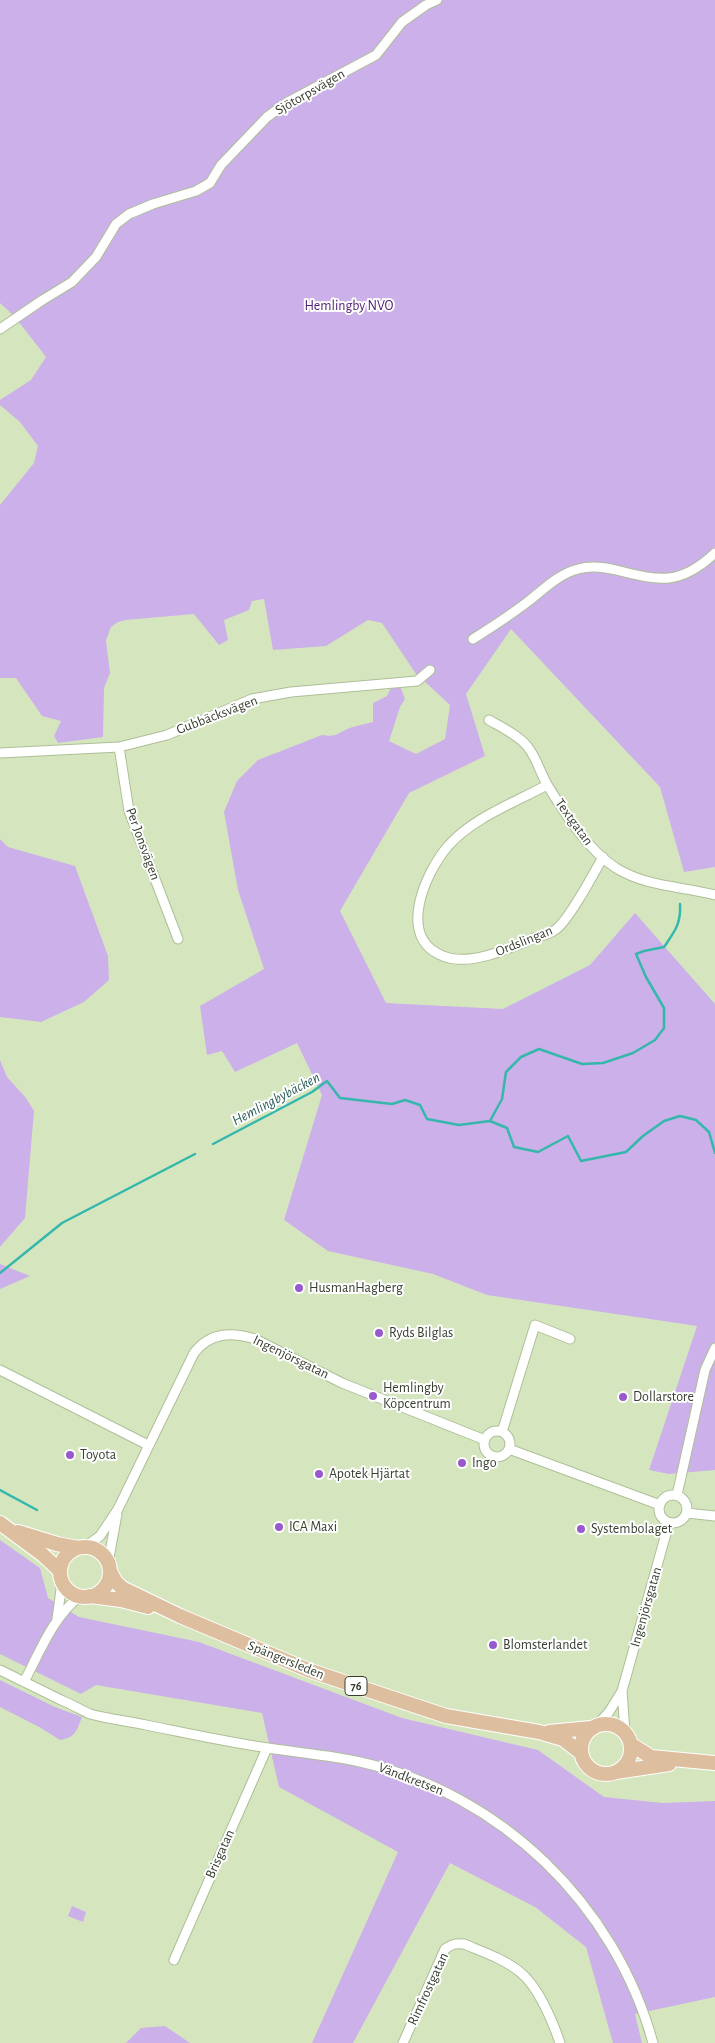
<!DOCTYPE html>
<html>
<head>
<meta charset="utf-8">
<style>
  body { margin:0 }
  canvas { display:block; background:#d5e6bf }
</style>
</head>
<body>
<canvas width="715" height="2043"></canvas>
<script>
const g = document.querySelector('canvas').getContext('2d');
g.lineJoin = 'round';
function fillPath(path, color) { g.fillStyle = color; g.fill(path, 'evenodd'); }
function strokePath(path, color, width, dash) { g.strokeStyle = color; g.lineWidth = width; g.lineCap = dash ? 'butt' : 'round'; g.setLineDash(dash || []); g.stroke(path); }
function write(font, color, halo, rows, align = 'center') {
  g.font = font + ' "Alegreya Sans",sans-serif'; g.lineWidth = 4; g.setLineDash([]); g.textBaseline = 'middle'; g.strokeStyle = halo; g.fillStyle = color; for (const [text, x, y, turn = 0] of rows) {
    g.save(); g.translate(x, y); g.rotate((+turn || 0) * Math.PI / 180); g.textAlign = isNaN(turn) ? turn : align; if (halo) g.strokeText(text, 0, 0); g.fillText(text, 0, 0); g.restore();
  }
}
const green = new Path2D(`
  M0 0H715V867L684 872 660 787 511 629 466 694 485 756 409 793 340 911 386 1003 503 1009 590 965 635 913 715 1004V1470L669 1474 649 1470 697 1326 487 1295 433 1274 328 1251 284 1220 322 1095 297 1043 235 1072 222 1051 207 1055 200 1006 264 969 238 890 224 812 237 781 258 760 322 735C339 738 341 730 353 727 359 725 366 724 373 722V703L387 696 391 687 401 688 405 699 400 707 389 741 416 754 445 739 450 705 422 679 420 680 382 623 368 620 326 646 273 650 264 599 252 601 249 610 224 620 228 640 219 645 194 614 126 620 118 622 111 627 106 640 110 673 104 688 103 737 58 743 54 736 61 721 42 716 16 678H0V505L34 463 38 446 20 422 0 405V400L31 380 46 357 15 317 0 303Z
  M0 839 8 847 75 866 108 956 109 980 84 1002 41 1022 0 1017Z
  M0 1060 7 1077 26 1098 34 1111 25 1218 0 1247Z
  M0 1264 30 1276 0 1289Z
  M0 1540 40 1568 48 1598 79 1617 199 1642 402 1718 538 1750 604 1797 663 1803 715 1801V1997L635 2014 642 2043H613L586 1947 535 1907 450 1863 353 2043H312L398 1852 279 1787 262 1713 96 1685 81 1694 0 1654Z
  M0 1680 55 1707 82 1717C76 1732 76 1737 60 1740L41 1728 0 1707Z
  M72 1906 86 1912 83 1922 68 1916Z
  M165 2026 190 2043H126L141 2028Z`);
const stream = new Path2D(`
  M490 1121 502 1099 506 1072 521 1057 539 1049 582 1064 603 1063 633 1053 655 1040 664 1028V1008L646 977 636 954 644 951 664 947C675 931 681 924 680 904
  M213 1144 312 1092 327 1081 340 1098 392 1104 405 1100 420 1105 427 1119 459 1125 490 1121 507 1128 514 1147 538 1152 568 1136 581 1161 626 1152 643 1136 664 1121 680 1116 696 1120 709 1132 715 1153
  M0 1273 62 1223 195 1154
  M0 1490 37 1510`);
const street = new Path2D(`
  M0 329 41 301 72 282 96 257 116 224 129 214 153 204 196 191 210 183 221 165 267 117 288 102 376 55 402 22 426 5 437 0
  M473 639C492 627 512 614 530 600 545 588 559 574 578 569 591 565 604 567 616 570 660 581 680 586 715 553
  M489 720C501 727 518 735 527 746 537 758 540 773 548 786 566 815 587 849 616 868 647 887 681 886 715 895
  M119 747 129 811 178 939
  M0 753 119 747 167 735 252 699 291 692 417 681 430 670
  M547 785C514 803 474 817 448 846 425 873 396 938 443 956 469 967 511 948 534 938 541 936 550 934 555 930 568 922 594 873 603 857
  M0 1370 148 1445
  M484 1444a13 13 0 1 1 26 0a13 13 0 1 1-26 0Z
  M502 1432 535 1325 570 1339
  M509 1449 660 1505
  M659 1509a14 14 0 1 1 28 0a14 14 0 1 1-28 0Z
  M677 1495 705 1370 715 1348
  M687 1513 715 1516
  M85 1547 100 1536 118 1509 194 1353C210 1332 231 1332 255 1339L342 1383 485 1440
  M108 1563 117 1514
  M57 1619 62 1582
  M0 1670C20 1680 41 1690 61 1700 71 1704 81 1710 90 1714 108 1719 128 1721 146 1725 186 1733 227 1742 268 1748 299 1753 330 1755 360 1762 500 1793 615 1904 653 2043
  M24 1682C40 1652 52 1618 80 1596
  M622 1691 625 1732
  M598 1724 609 1712 622 1691 669 1523
  M174 1960 267 1748
  M403 2043 445 1949C452 1944 456 1943 464 1944 483 1952 504 1959 520 1972 538 1986 553 2022 560 2043`);
const primary = new Path2D(`
  M0 1523 43 1555 60 1571
  M18 1532 57 1544 78 1548
  M60 1572a25 25 0 1 1 50 0a25 25 0 1 1-50 0Z
  M110 1571 115 1581 122 1588 180 1616 308 1670 446 1716 539 1732 563 1739 581 1753
  M90 1596 121 1600 148 1607
  M581 1749a25 25 0 1 1 50 0a25 25 0 1 1-50 0Z
  M549 1732 591 1728
  M632 1745 651 1757 715 1763
  M616 1772 669 1764`);
const markers = [
  [299,1288,5,"#9858ce"],
  [379,1333,5,"#9858ce"],
  [373,1396,5,"#9858ce"],
  [623,1397,5,"#9858ce"],
  [70,1455,5,"#9858ce"],
  [462,1463,5,"#9858ce"],
  [319,1474,5,"#9858ce"],
  [279,1527,5,"#9858ce"],
  [581,1529,5,"#9858ce"],
  [493,1645,5,"#9858ce"]
];
const shields = [
  [356,1686,22]
];
const shieldNames = [
  ["76",356,1686]
];
const streetNames = [
  ["Sjötorpsvägen",310,92,-30],
  ["Gubbäcksvägen",217,715,-21],
  ["Textgatan",574,822,54],
  ["Per Jonsvägen",143,844,70],
  ["Ordslingan",524,941,-22],
  ["Ingenjörsgatan",291,1357,26],
  ["Ingenjörsgatan",646,1607,-74],
  ["Spängersleden",286,1660,22],
  ["Vändkretsen",411,1779,21],
  ["Brisgatan",220,1854,-66],
  ["Rimfrostgatan",428,1989,-65]
];
const parkNames = [
  ["Hemlingby NVO",349,306]
];
const poiNames = [
  ["HusmanHagberg",309,1288],
  ["Ryds Bilglas",389,1333],
  ["Hemlingby",383,1388],
  ["Köpcentrum",383,1404],
  ["Dollarstore",633,1397],
  ["Toyota",80,1455],
  ["Ingo",472,1463],
  ["Apotek Hjärtat",329,1474],
  ["ICA Maxi",289,1527],
  ["Systembolaget",591,1529],
  ["Blomsterlandet",503,1645]
];
const waterNames = [
  ["Hemlingbybäcken",276,1099,-28]
];
fillPath(green, '#ccb0ea');
strokePath(stream, '#35b7ac', 2.5);
strokePath(street, '#aebf98', 11);
strokePath(primary, '#fff', 16);
strokePath(street, '#fff', 9);
strokePath(primary, '#ddbfa0', 14);
for (const [x, y, r, color] of markers) { const dot = new Path2D(); dot.arc(x, y, r, 0, 2 * Math.PI); g.fillStyle = color; g.fill(dot); strokePath(dot, '#fff', 2); }
for (const [x, y, w] of shields) { const box = new Path2D(); box.roundRect(x - w / 2, y - 9.5, w, 19, 4); g.fillStyle = '#fff'; g.fill(box); strokePath(box, '#373e2e', 1); }
write('bold 12px', '#373e2e', null, shieldNames);
write('14px', '#373e2e', '#fff', streetNames);
write('14px', '#512076', '#fff', parkNames);
write('14px', '#373e2e', '#fff', poiNames, 'left');
write('italic 15px', '#2b5f59', '#fff', waterNames);
</script>
</body>
</html>
